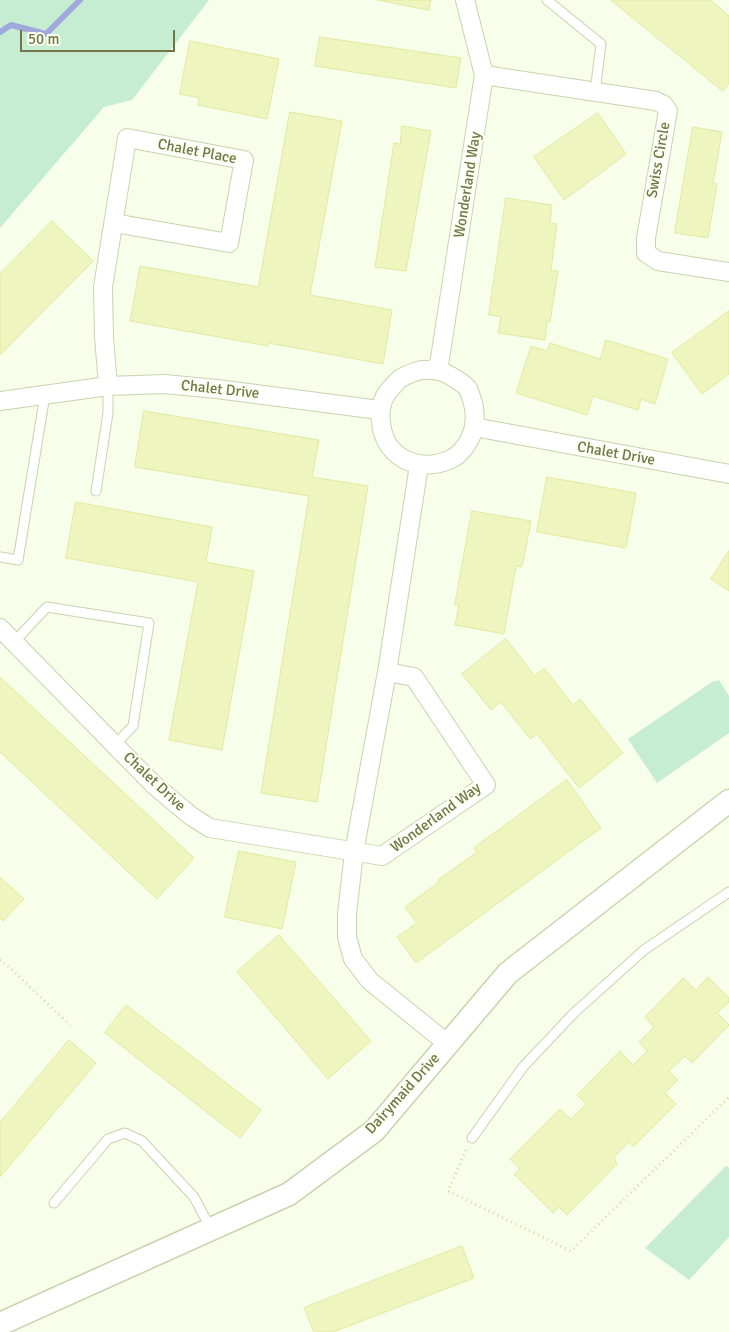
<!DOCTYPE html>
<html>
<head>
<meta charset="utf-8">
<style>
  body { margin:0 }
  #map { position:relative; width:729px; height:1332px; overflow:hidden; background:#f7fee9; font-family:Signika,sans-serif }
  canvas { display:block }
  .scale { position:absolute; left:20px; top:30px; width:155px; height:22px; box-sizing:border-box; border:2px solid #727647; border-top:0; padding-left:6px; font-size:15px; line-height:18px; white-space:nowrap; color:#727647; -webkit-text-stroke:4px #fafff1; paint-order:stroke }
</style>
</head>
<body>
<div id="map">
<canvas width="729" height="1332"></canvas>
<div class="scale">50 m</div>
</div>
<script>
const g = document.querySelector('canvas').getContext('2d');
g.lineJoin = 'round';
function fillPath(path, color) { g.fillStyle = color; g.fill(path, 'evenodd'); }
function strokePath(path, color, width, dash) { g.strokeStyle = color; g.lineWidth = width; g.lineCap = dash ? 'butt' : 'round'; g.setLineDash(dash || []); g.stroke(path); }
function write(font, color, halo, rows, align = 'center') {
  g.font = font + ' Signika,sans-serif'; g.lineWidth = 4; g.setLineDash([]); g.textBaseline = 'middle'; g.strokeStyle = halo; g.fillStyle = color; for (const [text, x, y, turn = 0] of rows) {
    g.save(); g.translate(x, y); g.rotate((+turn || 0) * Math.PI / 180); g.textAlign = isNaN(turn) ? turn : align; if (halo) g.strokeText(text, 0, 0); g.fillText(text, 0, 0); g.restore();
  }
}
const green = new Path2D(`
  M0 0H209L132 100 104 107 0 228Z
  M719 680 729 696V733L657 783 628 739 712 682Z
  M726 1166 729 1168V1237L689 1280 645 1248Z`);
const stream = new Path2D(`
  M0 32 11 25 46 34 80 0`);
const building = new Path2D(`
  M378 0H431L429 10Z
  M611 0H711L729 16V83L723 91Z
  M320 37 461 58 456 88 315 66Z
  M190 41 279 59 267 119 198 105 199 98 180 94Z
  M290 112 342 121 310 295 392 310 383 364 269 343 268 346 130 321 140 266 258 287Z
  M598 113 626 154 564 200 534 157Z
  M402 126 431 131 406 271 375 267 394 143 400 144Z
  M693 127 722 132 713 183 717 184 708 238 675 233Z
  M506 198 552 205 550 223 557 224 551 270 558 271 550 322 547 321 545 340 498 333 501 317 489 315Z
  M52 221 93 261 0 355V274Z
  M729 311V374L702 394 672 353Z
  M606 340 668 359 655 404 641 399 638 410 593 396 587 415 516 393 531 346 547 351 550 343 600 359Z
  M144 411 319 440 312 477 368 486 317 802 261 793 309 496 135 467Z
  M547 477 636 493 626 548 537 532Z
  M76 502 212 527 206 562 254 571 222 750 169 740 198 582 66 558Z
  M472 511 531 521 522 567 516 566 504 634 455 625 459 605H455Z
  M729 551V591L711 579Z
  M506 639 535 676 544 668 573 705 580 699 623 753 579 788 537 734 530 739 501 702 491 710 462 674Z
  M0 677 194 858 157 899 0 752Z
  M567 780 601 828 416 963 397 937 417 923 405 907 439 882 438 880 477 852 474 848Z
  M239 851 296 862 282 929 225 917Z
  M0 877 24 899 3 921 0 918Z
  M279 935 371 1041 328 1079 237 972Z
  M708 977 729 998V1002L717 1013 729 1025 692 1063 685 1056 669 1071 678 1080 665 1093 676 1104 633 1147 629 1142 614 1157 617 1164 567 1215 559 1207 553 1213 514 1174 520 1169 510 1159 560 1109 571 1119 586 1104 577 1095 620 1051 633 1065 647 1051 639 1042 654 1027 645 1017 683 978 696 990Z
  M126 1005 261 1110 240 1138 105 1033Z
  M69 1040 96 1063 0 1177V1123Z
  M462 1246 474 1278 333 1332H314L304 1308Z`);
const path = new Path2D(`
  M0 960 7 965 70 1025
  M466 1150 448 1191 571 1251 729 1097`);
const service = new Path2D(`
  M547 0 601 44 595 92
  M96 491 108 413V386
  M0 557 18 560 45 395
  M14 642 47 607 149 623 133 726 115 745
  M472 1138 523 1067 574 1013 644 950 729 892
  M54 1203 108 1139 125 1133 142 1141 194 1197 211 1229`);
const minor = new Path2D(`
  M484 75 656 101 664 105 668 111 646 238V253L658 261 729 272
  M421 370C426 370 434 369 440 371 446 373 466 384 468 389 473 400 476 414 474 426 472 439 462 454 451 459 419 474 384 458 381 422 379 408 382 397 392 387 395 384 398 379 403 377 408 374 415 372 421 370Z
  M438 371 484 75 465 0
  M108 386 104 337 103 287 127 138 244 160 229 243 114 223
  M0 401 108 386 164 384 217 389 379 410
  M474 427 729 474
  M419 465 387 672 354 852 347 914V937L353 959 370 981 448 1044
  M0 628 154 785 191 816 210 828 382 856 486 785 414 677 387 672`);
const tertiary = new Path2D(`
  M0 1324 289 1194 374 1131 508 973 729 801`);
const streetNames = [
  ["Chalet Place",197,152,11],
  ["Swiss Circle",659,160,-80],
  ["Wonderland Way",468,185,-81],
  ["Chalet Drive",220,390,6],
  ["Chalet Drive",616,454,10],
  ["Chalet Drive",154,782,43],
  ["Wonderland Way",436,818,-36],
  ["Dairymaid Drive",403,1094,-48]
];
fillPath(green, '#c6edd2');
strokePath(stream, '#a1a8dc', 6);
fillPath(building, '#eff5bf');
strokePath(building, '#e1e99e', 1);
strokePath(service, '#cbd2ad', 11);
strokePath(minor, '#cbd2ad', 20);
strokePath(tertiary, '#cbd2ad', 25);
strokePath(path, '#d5dba1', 3, [1, 4]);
strokePath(service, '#fff', 9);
strokePath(minor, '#fff', 18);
strokePath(tertiary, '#fff', 22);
write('15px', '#727647', '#fafff1', streetNames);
</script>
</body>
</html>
